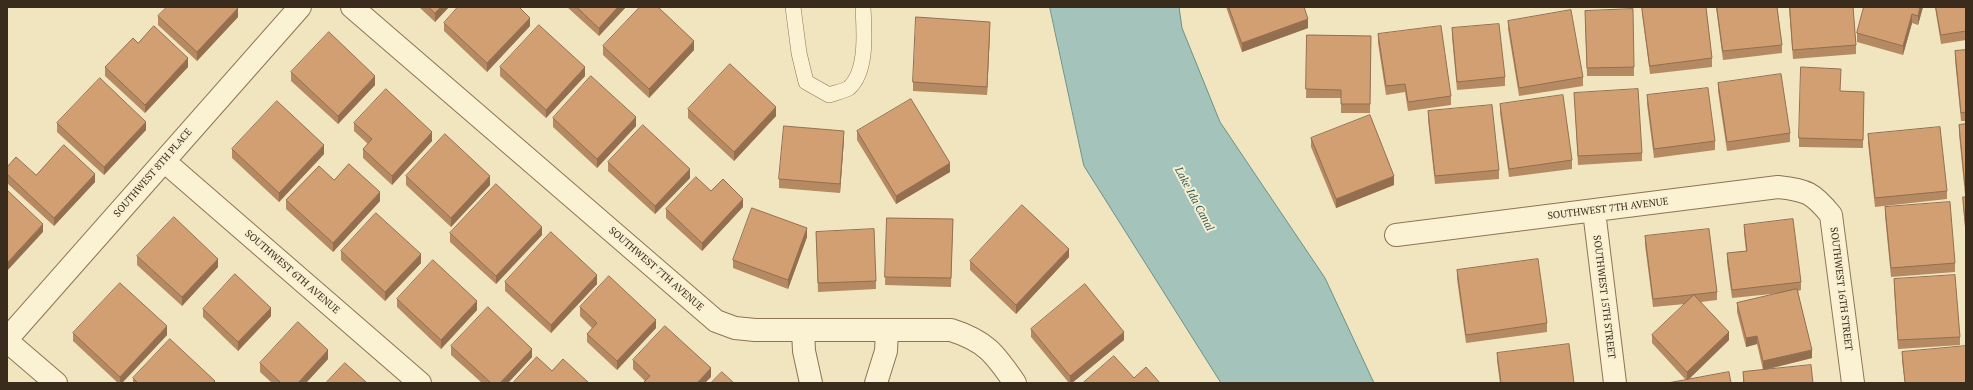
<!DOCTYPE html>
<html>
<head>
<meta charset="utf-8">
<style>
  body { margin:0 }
  #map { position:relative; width:1973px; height:390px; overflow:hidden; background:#f1e5bf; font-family:"PT Serif",serif }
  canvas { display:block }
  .frame { position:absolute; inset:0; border:8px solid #3a2c1c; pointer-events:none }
</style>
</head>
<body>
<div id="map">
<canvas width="1973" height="390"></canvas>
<div class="frame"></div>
</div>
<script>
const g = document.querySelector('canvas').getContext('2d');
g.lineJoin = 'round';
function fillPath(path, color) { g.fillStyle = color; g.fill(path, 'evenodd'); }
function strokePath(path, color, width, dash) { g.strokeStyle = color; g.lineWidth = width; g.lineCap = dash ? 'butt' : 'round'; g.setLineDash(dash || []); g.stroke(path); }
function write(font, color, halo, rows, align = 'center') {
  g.font = font + ' "PT Serif",serif'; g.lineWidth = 4; g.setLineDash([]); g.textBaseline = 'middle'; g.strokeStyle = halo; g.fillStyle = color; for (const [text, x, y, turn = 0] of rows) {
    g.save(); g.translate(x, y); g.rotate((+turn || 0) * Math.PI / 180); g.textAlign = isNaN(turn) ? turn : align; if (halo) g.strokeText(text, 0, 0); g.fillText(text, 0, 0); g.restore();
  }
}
const water = new Path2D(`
  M1050 7H1179L1182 28 1220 122 1325 278 1374 383H1221L1084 166Z`);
const lane = new Path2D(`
  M793 7 799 53 806 82 829 95C834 93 844 91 849 88 868 71 864 30 863 7`);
const street = new Path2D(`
  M352 7 716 321 735 328 755 330H951C986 341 995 354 1015 383
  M164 161 420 383
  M1594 211 1615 383
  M1396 235 1778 187C1807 190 1813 193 1831 215L1853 383
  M803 330 804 351 811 383
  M7 339 300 7
  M7 341 56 383
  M876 383 886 351 887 330`);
const wall = new Path2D(`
  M419 7H449L435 22Z
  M567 7H626L599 36Z
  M1226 7H1304L1308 28 1242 52Z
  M1642 7H1706L1712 58V67L1650 74 1642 12Z
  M1716 7H1777L1782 45V53L1723 60Z
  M1789 7H1853L1856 45V54L1793 59Z
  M1864 7H1923L1918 25 1912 23 1903 55 1857 42V33Z
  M1935 7H1966V40L1941 44Z
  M158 16 238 17 197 61 158 25Z
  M1585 19 1634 67V76H1587Z
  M1508 21 1583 77V86L1519 96 1508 29Z
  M444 23 530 26 487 72 444 31Z
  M1452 28 1505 77V86L1457 90 1452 37Z
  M990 30 987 95 913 91V82Z
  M1378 34 1451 96V105L1408 111 1405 92 1386 95 1378 43Z
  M1307 35 1371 36 1370 113H1341V98H1306Z
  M138 43 188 67 145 113 105 76V67Z
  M603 46 694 50 649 98 603 55Z
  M1966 50V121H1961L1955 60V51Z
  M500 67 585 76 546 118 500 76Z
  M291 72 375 85 338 124 291 81Z
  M1718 83 1790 133V142L1727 151 1718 91Z
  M1840 91 1864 92 1863 148 1799 147V138Z
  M1574 93 1642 153V161L1578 165Z
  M1647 95 1715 141V150L1654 158 1647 104Z
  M1500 104 1572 160V169L1509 177 1500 113Z
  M688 109 776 116 734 161 688 118Z
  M1428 111 1499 170V179L1435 184 1428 120Z
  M553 118 636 126 597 168 553 127Z
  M57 123 146 130 104 175 57 132Z
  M354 123 432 141 392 185 363 158V149L368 144 354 131Z
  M1966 124V194L1965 195 1959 134V125Z
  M857 131 950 172 896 204 857 140Z
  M1868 134 1947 191V199L1875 207 1868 143Z
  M1311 138 1394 185 1336 208 1311 147Z
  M844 139 840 193 779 188V179Z
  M232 149 324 154 279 202 232 158Z
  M608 162 690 178 655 214 608 171Z
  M7 167 36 175 95 182 54 226 7 183Z
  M406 176 490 185 451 227 406 185Z
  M334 180 380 201 333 252 286 209V200Z
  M711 191 743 207 702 251 666 218V209Z
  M1963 197H1966V238L1963 206Z
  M1885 207 1955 263V272L1891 277 1885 216Z
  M887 218 953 219 951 287 885 285Z
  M1744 225 1801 282V290L1798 291 1812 358 1765 370 1813 383H1743V372L1763 370 1757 344 1746 347 1737 312V303L1781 293 1732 298 1727 262V253L1746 251 1744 233Z
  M816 232 876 281V289L818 292Z
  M450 233 542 235 496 284 450 242Z
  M1645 236 1717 292V300L1701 302 1729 340 1688 380H1686L1652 343V335L1685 304 1653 307 1645 245Z
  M807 237 788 289 733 268V260Z
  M341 251 421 263 385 301 341 260Z
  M137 256 218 267 182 306 137 265Z
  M1069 257 1016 314 970 270V261Z
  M1457 270 1547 323V332L1466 343 1457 279Z
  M1894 279 1960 337V345L1898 349 1894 288Z
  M505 282 597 284 551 333 505 291Z
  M397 299 477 310 441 349 397 307Z
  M580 307 656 328 617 370 587 342V334L592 328 580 316Z
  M203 309 271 316 238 351 203 317Z
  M1031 329 1124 340 1072 383H1069L1031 337Z
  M73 333 167 335 122 383H118L73 341Z
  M451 346 532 357 508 383H482L451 355Z
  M1902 352 1966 383H1905L1902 361Z
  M1497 353 1574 383H1500L1497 361Z
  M328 359 306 383H272L260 372V363Z
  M633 360 711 377 645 381 633 369Z
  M133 378 215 383H133Z`);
const shadedWall = new Path2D(`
  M441 7H449L435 22V13Z
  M618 7H626L599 36V28Z
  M1920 7H1923L1918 25V16Z
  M238 8V17L197 61V52Z
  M1912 14V23L1903 55V46Z
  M530 18V26L487 72V63Z
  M1308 19V28L1242 52V43Z
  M990 22V30L987 95V87Z
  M694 41V50L649 98V89Z
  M188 58V67L145 113V105Z
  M585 67V76L546 118V110Z
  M375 76V85L338 124V116Z
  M776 107V116L734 161V152Z
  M636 117V126L597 168V159Z
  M146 122V130L104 175V167Z
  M844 131V139L840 193V184Z
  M432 132V141L392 185V176Z
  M324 145V154L279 202V193Z
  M950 163V172L896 204V196Z
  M690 169V178L655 214V206Z
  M95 174V182L54 226V218Z
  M490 176V185L451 227V218Z
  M1394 176V185L1336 208V199Z
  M380 192V201L333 252V243Z
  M743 199V207L702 251V243Z
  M43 224V232L7 271V263Z
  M542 227V235L496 284V276Z
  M807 228V237L788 289V280Z
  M1069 249V257L1016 314V305Z
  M421 254V263L385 301V292Z
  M218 259V267L182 306V297Z
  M597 275V284L551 333V325Z
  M477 301V310L441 349V340Z
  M271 308V316L238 351V342Z
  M656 320V328L617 370V361Z
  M167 326V335L122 383H120V377Z
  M1124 332V340L1072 383H1070V376Z
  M1729 332V340L1687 381V372Z
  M1757 336V344L1746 347V338Z
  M532 349V357L508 383H500Z
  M328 350V359L306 383H298Z
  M1812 350V358L1763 370V361Z
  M711 368V377L705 383H697Z`);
const building = new Path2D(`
  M167 7H237L238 8 197 52 158 16Z
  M429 7H441L435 13Z
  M458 7H519L530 18 487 63 444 23Z
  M577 7H618L599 28Z
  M640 7H658L694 41 649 89 603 46Z
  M1229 7H1304L1308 19 1242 43Z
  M1642 7H1706L1712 58 1650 66Z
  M1717 7H1777L1782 45 1723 51Z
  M1790 7H1853L1856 45 1793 50Z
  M1864 7H1920L1918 16 1912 14 1903 46 1857 33Z
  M1936 7H1966V31L1941 35Z
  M1633 9 1634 67 1587 68 1585 11Z
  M1571 10 1583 77 1519 88 1508 21Z
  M916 17 990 22 987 87 913 82Z
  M1499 24 1505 77 1457 82 1452 28Z
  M539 25 585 67 546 110 500 67Z
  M154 26 188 58 145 105 105 67 133 38 138 43Z
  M1441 26 1451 96 1408 102 1405 84 1386 86 1378 34Z
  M329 32 375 76 338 116 291 72Z
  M1307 35 1371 36 1370 104H1341V90L1306 89Z
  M1966 50V112L1961 113 1955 51Z
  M730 64 776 107 734 152 688 109Z
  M1801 67 1841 69 1840 91 1864 92 1863 140 1799 138Z
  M1781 74 1790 133 1727 142 1718 83Z
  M591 76 636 117 597 159 553 118Z
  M100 78 146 122 104 167 57 123Z
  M1708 88 1715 141 1654 149 1647 95Z
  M386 89 432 132 392 176 363 149 372 139 354 123Z
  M1638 89 1642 153 1578 156 1574 93Z
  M1563 95 1572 160 1509 169 1500 104Z
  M911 99 950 163 896 196 857 131Z
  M277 101 324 145 279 193 232 149Z
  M1492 105 1499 170 1435 176 1428 111Z
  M1370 115 1394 176 1336 199 1311 138Z
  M1966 124V186H1965L1959 125Z
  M643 125 690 169 655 206 608 162Z
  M784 126 844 131 840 184 779 179Z
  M1940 127 1947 191 1875 198 1868 134Z
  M445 134 490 176 451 218 406 176Z
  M64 145 95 174 54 218 7 174V167L16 157 36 175Z
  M349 164 380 192 333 243 286 200 319 166 334 180Z
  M696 177 711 191 723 179 743 199 702 243 666 209Z
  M496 184 542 227 496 276 450 233Z
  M7 190 43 224 7 263Z
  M1963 197H1966V230Z
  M1950 202 1955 263 1891 268 1885 207Z
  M1022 205 1069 249 1016 305 970 261Z
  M752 208 807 228 788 280 733 260Z
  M376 213 421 254 385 292 341 251Z
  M174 217 218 259 182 297 137 256Z
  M887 218 953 219 951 278 885 277Z
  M1793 219 1801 282 1732 290 1727 253 1747 251 1744 225Z
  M874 229 876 281 818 283 816 232Z
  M1709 229 1717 292 1653 299 1645 236Z
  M551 232 597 275 551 325 505 282Z
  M1538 259 1547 323 1466 335 1457 270Z
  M433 260 477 301 441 340 397 299Z
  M235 274 271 308 238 342 203 309Z
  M1955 275 1960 337 1898 340 1894 279Z
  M609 276 656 320 617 361 587 334 597 323 580 307Z
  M120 283 167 326 120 377 73 333Z
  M1085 284 1124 332 1070 376 1031 329Z
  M1797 289 1812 350 1763 361 1757 336 1746 338 1737 303Z
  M1694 295 1729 332 1687 372 1652 335Z
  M488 307 532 349 500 383H491L451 346Z
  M298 322 328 350 298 383H281L260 363Z
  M665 326 711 368 697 383H643L650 376 633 360Z
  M170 339 215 381 213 383H138L133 378Z
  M1569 344 1574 383H1501L1497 353Z
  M1966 346V383H1905L1902 352Z
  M1114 356 1134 378 1146 367 1160 383H1083Z
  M537 357 552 371 563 359 589 383H513Z
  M345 363 367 383H326Z
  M1811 365 1813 383H1744L1743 372Z
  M722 372 734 383H711Z
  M1729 372 1731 383H1668Z`);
const streetNames = [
  ["SOUTHWEST 8TH PLACE",153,173,-49],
  ["SOUTHWEST 7TH AVENUE",1608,209,-7],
  ["SOUTHWEST 7TH AVENUE",656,269,41],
  ["SOUTHWEST 6TH AVENUE",292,272,41],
  ["SOUTHWEST 16TH STREET",1841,289,83],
  ["SOUTHWEST 15TH STREET",1604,297,83]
];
const waterNames = [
  ["Lake Ida Canal",1194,199,62]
];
fillPath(water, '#a3c3bb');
strokePath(water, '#699189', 1);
strokePath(lane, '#8b7556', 16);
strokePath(street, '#8b7556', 24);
strokePath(lane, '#fbf1d3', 15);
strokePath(street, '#fbf1d3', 22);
fillPath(wall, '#b58962');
fillPath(shadedWall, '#936f50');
fillPath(building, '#d29f72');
strokePath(building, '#936f50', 1);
write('10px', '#3a2c1c', '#f8eed0', streetNames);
write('italic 11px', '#2a5b5a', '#f8eed0', waterNames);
</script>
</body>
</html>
